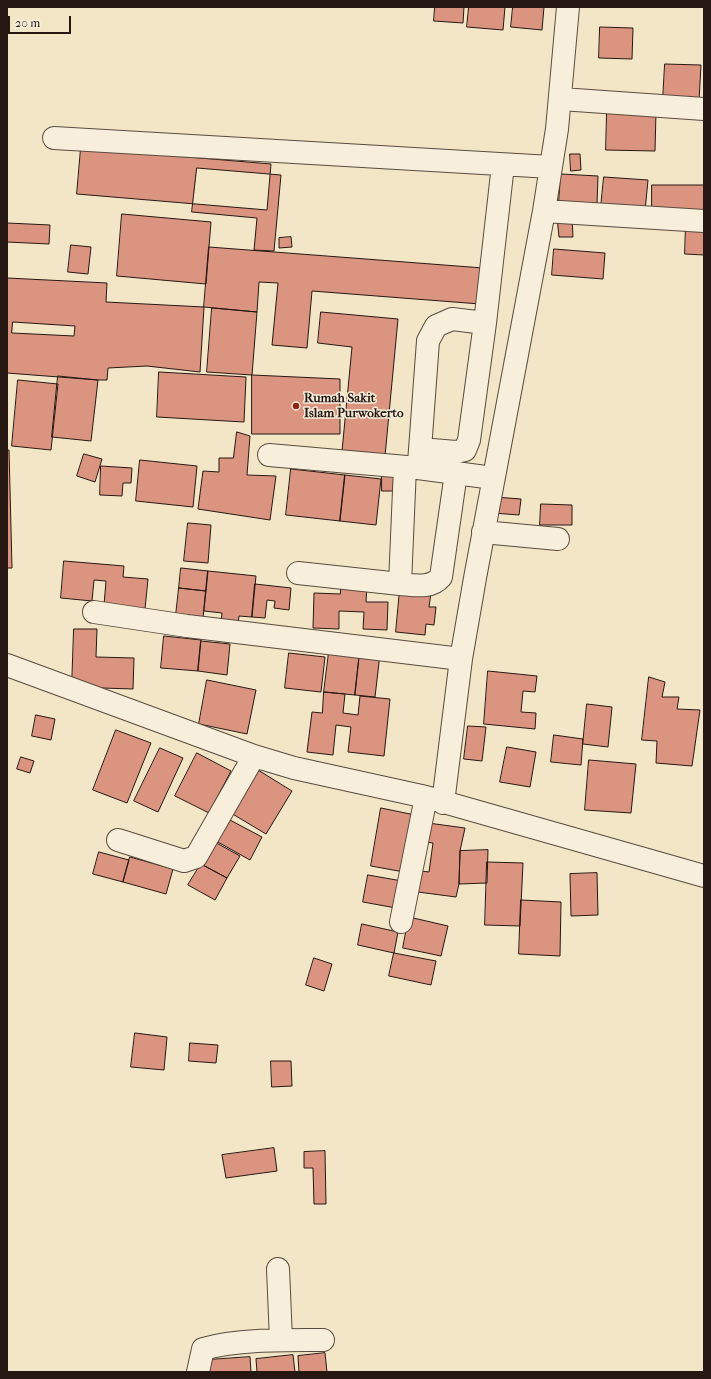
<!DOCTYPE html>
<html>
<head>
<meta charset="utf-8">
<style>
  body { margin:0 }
  #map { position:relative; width:711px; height:1379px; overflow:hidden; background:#f2e6c7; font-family:"IM FELL French Canon",serif }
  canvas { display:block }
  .frame { position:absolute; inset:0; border:8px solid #261712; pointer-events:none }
  .scale { position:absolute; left:8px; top:16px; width:63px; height:18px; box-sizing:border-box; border:2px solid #261712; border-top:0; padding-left:5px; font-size:12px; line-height:14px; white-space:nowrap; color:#261712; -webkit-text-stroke:3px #f7efdb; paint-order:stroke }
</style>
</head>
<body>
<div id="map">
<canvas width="711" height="1379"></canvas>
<div class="frame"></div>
<div class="scale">20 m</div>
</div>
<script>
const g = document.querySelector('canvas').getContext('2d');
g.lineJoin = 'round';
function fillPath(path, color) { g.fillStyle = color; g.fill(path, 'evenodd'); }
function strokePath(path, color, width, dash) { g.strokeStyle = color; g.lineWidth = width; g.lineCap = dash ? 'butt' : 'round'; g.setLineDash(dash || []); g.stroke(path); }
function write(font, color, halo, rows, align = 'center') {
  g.font = font + ' "IM FELL French Canon",serif'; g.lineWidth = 3; g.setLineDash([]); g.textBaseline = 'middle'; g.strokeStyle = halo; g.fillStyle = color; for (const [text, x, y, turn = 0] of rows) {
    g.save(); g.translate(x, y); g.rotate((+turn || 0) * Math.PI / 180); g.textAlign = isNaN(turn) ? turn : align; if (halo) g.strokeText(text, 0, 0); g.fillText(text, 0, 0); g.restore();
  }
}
const building = new Path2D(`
  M435 7H464L463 23 434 21Z
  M469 7H505L503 30 467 27Z
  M513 7H544L542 30 511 27Z
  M600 27 633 28 632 59 599 58Z
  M665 64 701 65 699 101 663 100Z
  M607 111 656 112 655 151 606 150Z
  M81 148 271 164 267 210 77 194Z
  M570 154H580L581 170 571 171Z
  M197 168 281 175 274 251 254 250 257 218 192 212Z
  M561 174 598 176 597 204 559 202Z
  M604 177 648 180 645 211 601 207Z
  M652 185H704V216H652Z
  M122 214 211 222 206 284 117 276Z
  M572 216 573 237H559L557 217Z
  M7 223 50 225 49 244 7 242Z
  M686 223 704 224V255L685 254Z
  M291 237 292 247 279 248V238Z
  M71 245 91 247 88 274 68 272Z
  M209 247 483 268 480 304 312 291 307 348 272 345 278 283 259 282 257 312 204 307Z
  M554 249 605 253 603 279 552 275Z
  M7 278 107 283 106 302 204 307 200 372 147 366 108 368 107 380H98L7 373ZM13 322 75 326 74 336 12 333Z
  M212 308 257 312 252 375 207 372Z
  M321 312 398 319 385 456 342 451 352 347 318 343Z
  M159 372 246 377 244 422 157 417Z
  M252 375 340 379V434H252Z
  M58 376 98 380 91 441 52 437Z
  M18 380 58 384 51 450 12 446Z
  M237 432 250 436 247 475 276 476 270 520 198 509 203 471 219 472V458H233Z
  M7 450H9L12 568H7Z
  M84 454 102 459 95 482 77 476Z
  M140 460 197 466 193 507 136 501Z
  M101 466 132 468 131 483H123L122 496 100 495Z
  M291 469 345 475 340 521 286 515Z
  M382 473 394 474 393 491H382Z
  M345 475 381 479 376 525 340 521Z
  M495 497 521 499 519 515 493 513Z
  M541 504 572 505V525H540Z
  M188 523 211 525 208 563 184 561Z
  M64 561 124 566 123 577 148 579 145 609 104 605 106 581 94 580 92 601 61 598Z
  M181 568 208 571 206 591 179 588Z
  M208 571 256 576 252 617 239 616 238 624 221 622 222 613 204 611Z
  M255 584 291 588 289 610 274 608 275 601 267 600 265 618 252 617Z
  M341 584 367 585 366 602H388L387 630 363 629 364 612 339 611V629L313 628 314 593 340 594Z
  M179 588 206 591 203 618 176 615Z
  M400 589 431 593 429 607H436L434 625 426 624 425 635 396 632Z
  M74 629H97L96 657 134 658 133 689 72 687Z
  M164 636 201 640 198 671 161 668Z
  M201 641 230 644 227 675 198 671Z
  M329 652 359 656 355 695 324 692Z
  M360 652 380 654 375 697 355 695Z
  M289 653 325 657 321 692 285 688Z
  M488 671 537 676 535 692 523 691 521 712 536 713 535 729 484 724Z
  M649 677 665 682 662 697H679L677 709 700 710 692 766 656 763 657 741 642 740Z
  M207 680 256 690 247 734 199 724Z
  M324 692 345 694 343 713 358 715 360 696 390 699 384 756 348 752 351 727 336 725 333 755 307 752 312 712 322 713Z
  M587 704 612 707 608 747 583 744Z
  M36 715 55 719 51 740 32 736Z
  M468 726 486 727 482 761 464 759Z
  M116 730 151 743 127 803 93 790Z
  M554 735 583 739 581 765 551 762Z
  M507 747 536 752 530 787 500 782Z
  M160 748 183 758 158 812 134 801Z
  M197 753 231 771 209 813 175 796Z
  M21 757 34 761 30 773 17 769Z
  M589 760 636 764 631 813 585 810Z
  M258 770 292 791 266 834 231 813Z
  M381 808 415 815 404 872 371 866Z
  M228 819 262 837 250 860 216 841Z
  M428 823 465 828 460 851 459 884 456 897 418 892 421 871 429 872 433 843 425 842Z
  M213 841 240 856 227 878 201 864Z
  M488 850 487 883 459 884 460 851Z
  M99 852 129 860 123 882 93 874Z
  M130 857 173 869 166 894 123 882Z
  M487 862 523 863 520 926 485 925Z
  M201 864 227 878 215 900 188 885Z
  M597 873 598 915 571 916 570 874Z
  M368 875 402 881 396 908 363 902Z
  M521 900 561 902 560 956 519 954Z
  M409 917 448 926 441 956 403 948Z
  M362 924 398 932 394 953 358 945Z
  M394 953 436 961 431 985 389 976Z
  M314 958 332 964 324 991 306 985Z
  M135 1033 167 1037 164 1070 131 1067Z
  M190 1043 218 1045 216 1063 189 1061Z
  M271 1061H291L292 1086 272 1087Z
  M274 1148 277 1171 226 1178 222 1155Z
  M325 1151 326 1204H314L313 1168H304V1152Z
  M325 1353 327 1372H299L298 1356Z
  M293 1355 295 1372H257L256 1359Z
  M250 1357 251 1372H208V1360Z`);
const minor = new Path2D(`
  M561 99 704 109
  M54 138 551 167
  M544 211 704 221
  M420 449 456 452 465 450 469 440 485 323 503 165
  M269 455 418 468 493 478
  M419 463 428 341 436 326 452 319 485 323
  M405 467 400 584C414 585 431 589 441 577L456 473
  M483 532 558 539
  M298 573 400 584
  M94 612 187 626 461 659
  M7 665 254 756 294 768 426 797 704 876
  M443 803 461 659 475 578 544 211 557 129 568 7
  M118 840 184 861 196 857 254 756
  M401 922 426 797
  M278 1269 281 1340
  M198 1372 203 1349C238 1339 286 1340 323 1340`);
const markers = [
  [296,406,4,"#8f2418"]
];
const poiNames = [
  ["Rumah Sakit",304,399],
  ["Islam Purwokerto",304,414]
];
fillPath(building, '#db9480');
strokePath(building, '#261712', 1);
strokePath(minor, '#594b3f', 24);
strokePath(minor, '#f7efdb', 22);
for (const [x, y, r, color] of markers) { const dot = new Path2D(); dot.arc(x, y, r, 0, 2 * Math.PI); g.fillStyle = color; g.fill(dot); strokePath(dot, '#f7efdb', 1.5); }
write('bold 13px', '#261712', '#f7efdb', poiNames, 'left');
</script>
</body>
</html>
